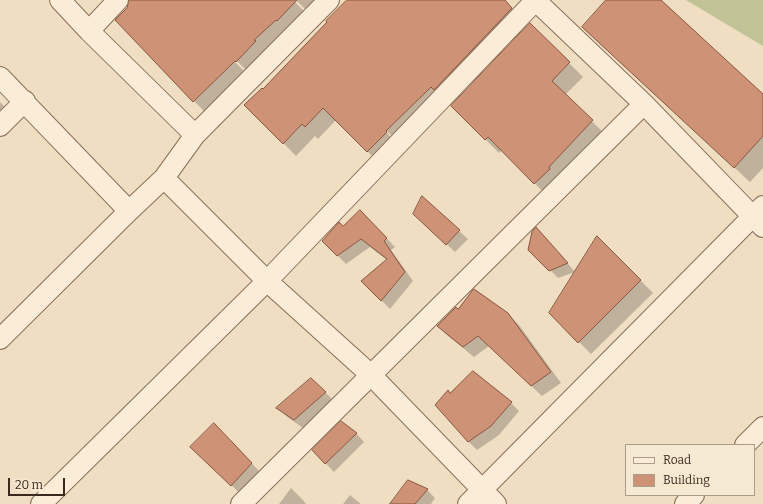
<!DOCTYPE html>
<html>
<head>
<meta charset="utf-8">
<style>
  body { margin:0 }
  #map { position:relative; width:763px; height:504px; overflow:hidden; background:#efdec2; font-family:Bitter,serif }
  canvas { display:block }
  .legend { position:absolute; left:625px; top:444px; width:130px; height:52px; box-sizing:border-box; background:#f6e9d2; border:1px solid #aa9c8a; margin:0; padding:5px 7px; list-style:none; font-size:12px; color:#39281d }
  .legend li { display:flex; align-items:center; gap:8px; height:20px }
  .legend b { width:20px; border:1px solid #aa9c8a }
  .scale { position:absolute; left:8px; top:478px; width:57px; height:18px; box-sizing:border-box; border:2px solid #39281d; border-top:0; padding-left:5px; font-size:12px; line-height:14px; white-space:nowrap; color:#39281d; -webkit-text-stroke:3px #f6e9d2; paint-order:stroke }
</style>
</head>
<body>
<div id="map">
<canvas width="763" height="504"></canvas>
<ul class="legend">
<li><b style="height:5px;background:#faecd6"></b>Road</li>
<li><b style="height:11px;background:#ce9377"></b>Building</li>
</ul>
<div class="scale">20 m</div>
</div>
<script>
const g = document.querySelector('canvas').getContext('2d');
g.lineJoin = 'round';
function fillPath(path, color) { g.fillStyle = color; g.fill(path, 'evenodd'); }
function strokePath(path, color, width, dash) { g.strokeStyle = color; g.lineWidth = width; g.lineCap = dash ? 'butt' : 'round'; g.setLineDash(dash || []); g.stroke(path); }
const cemetery = new Path2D(`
  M686 0H763V46Z`);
const shadow = new Path2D(`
  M130 0H293L307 14 249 73 233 57 232 59 246 73 206 113 194 101 127 8Z
  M296 0H318L307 11Z
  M348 0H504L524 21 399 143 383 127 382 128 399 145 380 164 336 120 318 139 315 136 296 156 246 105 263 91Z
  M608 0H659L763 96V168L750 182 599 42Z
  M530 24 583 77 565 95 606 135 548 197 502 150 499 153 452 106Z
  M0 102 9 111 0 119Z
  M368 219 395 247 391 250 413 281 390 309 362 281 387 260 370 247 346 264 323 241 343 228Z
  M423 222 459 231 468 239 455 252Z
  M536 228 545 237 575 272 558 278 529 249Z
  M598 238 653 293 591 354 550 313Z
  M508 314 519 325 561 383 542 396 489 346 474 357 448 336 438 326Z
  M325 392 334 401 303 428 286 416 278 408Z
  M450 394 511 403 519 411 499 435 477 450 468 441Z
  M356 433 364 442 334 472 313 450Z
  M226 437 264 476 244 497 204 460Z
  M409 481 427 490 435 498 431 504H392Z
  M291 488 302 499 306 504H279Z
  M350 495 361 504H343Z`);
const building = new Path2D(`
  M129 0H297L277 21 276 20 254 40 256 41 236 62 235 61 193 102 115 20 127 8Z
  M347 0H505L512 8 434 90 431 87 428 90 386 131 387 132 367 152 323 108 305 127 302 124 283 144 244 105 262 88 263 89 327 22 326 21Z
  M606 0H661L763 94V136L734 168 582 27Z
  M530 23 570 62 552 81 593 120 549 167 550 169 534 184 488 137 485 140 451 106Z
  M422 196 460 230 446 245 413 214Z
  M360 210 387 238 384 241 405 272 381 301 361 281 387 259 361 239 337 256 322 241 339 222 343 226Z
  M536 227 568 263 549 271 528 250 532 232Z
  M597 236 641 280 578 343 549 313Z
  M474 289 508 313 551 372 531 386 478 336 463 347 437 326 456 307 458 309Z
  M473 371 512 402 491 426 468 442 435 405 448 390 450 393Z
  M311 378 326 392 294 420 276 408Z
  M341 421 357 433 325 464 312 450Z
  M214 423 252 463 231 486 190 447Z
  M408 480 428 489 415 504H390Z`);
const minor = new Path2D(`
  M60 0 89 31 195 135
  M535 0 644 104 763 227
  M89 31 118 0
  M0 77 129 211
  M0 126 25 101
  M164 178 267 281 371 375 496 504
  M0 339 129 211 164 178 195 135 329 0
  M745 445 763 427
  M41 504 267 281 535 1
  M241 504 644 104
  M468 504 763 206
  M685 504 694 495`);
fillPath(cemetery, '#c1c295');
fillPath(shadow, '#0003');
fillPath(building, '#ce9377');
strokePath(building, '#89553e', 1);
strokePath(minor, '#8a6e59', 22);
strokePath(minor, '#faecd6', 20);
</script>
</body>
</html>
